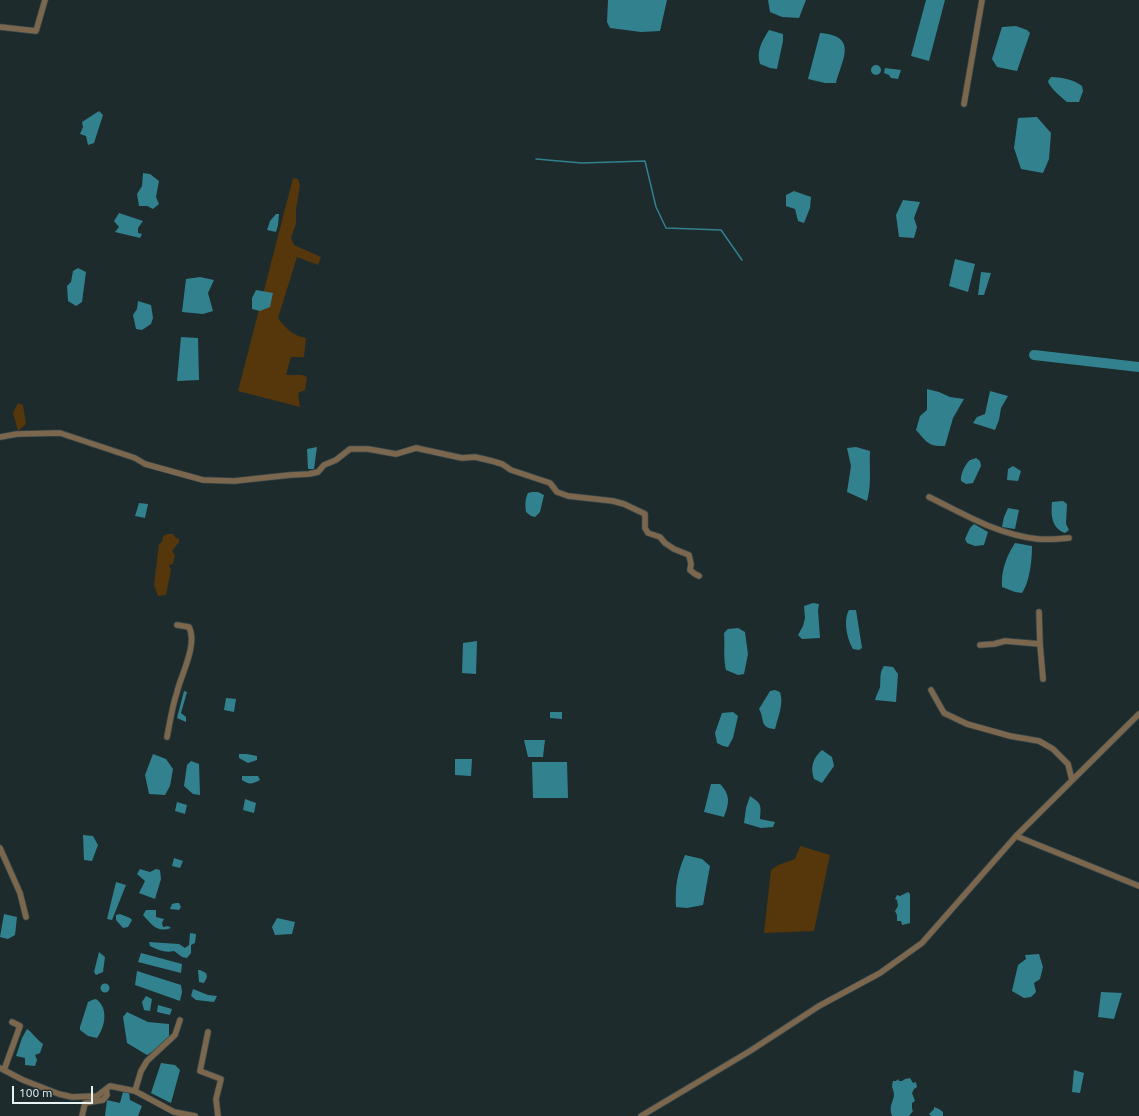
<!DOCTYPE html>
<html>
<head>
<meta charset="utf-8">
<style>
  body { margin:0 }
  #map { position:relative; width:1139px; height:1116px; overflow:hidden; background:#1d2b2d; font-family:Ubuntu,sans-serif }
  canvas { display:block }
  .scale { position:absolute; left:12px; top:1086px; width:81px; height:18px; box-sizing:border-box; border:2px solid #e9f2f3; border-top:0; padding-left:5px; font-size:12px; line-height:14px; white-space:nowrap; color:#e9f2f3; -webkit-text-stroke:3px #1d2b2d; paint-order:stroke }
</style>
</head>
<body>
<div id="map">
<canvas width="1139" height="1116"></canvas>
<div class="scale">100 m</div>
</div>
<script>
const g = document.querySelector('canvas').getContext('2d');
g.lineJoin = 'round';
function fillPath(path, color) { g.fillStyle = color; g.fill(path, 'evenodd'); }
function strokePath(path, color, width, dash) { g.strokeStyle = color; g.lineWidth = width; g.lineCap = dash ? 'butt' : 'round'; g.setLineDash(dash || []); g.stroke(path); }
const green = new Path2D(`
  M293 178 298 179 300 185 296 210V223L291 238 294 245 321 257 318 265 297 257 278 318C287 329 291 335 306 338L304 357H291L286 375H302L307 377 305 390 298 393 300 407 238 391Z
  M18 403 23 405 26 424 18 431 13 413Z
  M168 534H173L176 538 179 539V542L172 551 175 555 173 564 169 565 171 570 166 595 158 596 154 585 159 544 162 542 163 536Z
  M800 846 830 855 814 931 764 933 771 870 778 865 795 859Z`);
const water = new Path2D(`
  M608 0H667L660 31 641 32 610 28 607 22Z
  M768 0H806L799 18 782 17 770 12Z
  M926 0H945L929 61 911 56Z
  M1016 26 1027 30 1030 33 1017 71 997 67 992 59 1002 27Z
  M769 30 783 34V41L777 69 770 68 760 64C756 51 762 41 769 30Z
  M820 33C858 36 843 58 836 83H825L808 79Z
  M871 70a5 5 0 1 1 10 0a5 5 0 1 1-10 0Z
  M885 68 901 70 898 79 891 78 889 75 884 73Z
  M1051 77C1061 77 1075 80 1082 86L1083 91 1079 102H1067C1061 97 1049 87 1048 81Z
  M99 111 103 115 94 143 88 145 86 136 80 134 83 127 82 122Z
  M1037 117 1051 133 1049 159 1043 173 1021 169 1014 148 1018 118Z
  M143 173 150 174 159 181 156 197 159 204 153 209 147 206H139L137 194 142 186Z
  M794 191 811 197 810 208 804 223 798 221 795 209 786 206V195Z
  M903 200 920 202 914 218 917 227 914 238 899 237 896 215Z
  M119 213 143 221 138 228V233L142 234 140 238 115 232 119 227 114 221Z
  M276 214H279L278 225 276 232 267 230 270 221Z
  M955 259 975 264 968 292 949 286Z
  M78 268 86 272 82 302 76 306 68 301 67 286 71 282 73 271Z
  M981 272 991 273 984 295H978Z
  M200 277 214 280 208 293 213 311 203 314 182 312 186 279Z
  M256 290 273 293 270 307 260 311 252 309V298Z
  M138 301 151 305 153 318 151 324 142 330 136 329 133 315 137 309Z
  M181 337 198 338 199 380 177 381Z
  M927 389 939 392 950 397 964 399 953 418 945 446C928 447 926 441 916 430L920 416 927 410Z
  M990 391 1008 396 1001 408 999 420 995 430 973 423 977 417 985 414Z
  M317 447 314 469H308L307 449Z
  M856 447 870 451C869 468 872 484 867 501L847 492 851 466 847 448Z
  M976 458 980 461 981 466 973 483 966 484 961 481C960 475 965 464 970 460 971 460 976 458 976 458Z
  M1013 466 1021 471 1018 481 1007 480 1008 469Z
  M532 492H538L544 495 540 512 535 517 531 516 526 512C525 505 525 499 528 493Z
  M1063 501 1067 504 1066 524 1069 530 1065 533C1051 528 1051 514 1052 502Z
  M139 503 148 504 145 518 135 516Z
  M1008 508 1019 510 1015 529 1002 527 1004 517Z
  M974 524 988 532 984 545 975 546 967 543 965 539 970 528Z
  M1015 543 1032 546C1032 559 1030 582 1022 593L1015 592 1002 587C1001 571 1006 557 1015 543Z
  M813 603 819 604 818 610 820 638 802 639 798 635 803 626 805 618 804 606Z
  M849 610H856L862 648 859 650 853 649C847 639 843 620 849 610Z
  M738 628 745 632 748 654 744 674 738 675 726 670C723 658 725 646 724 633L728 629Z
  M477 641 476 674 462 673 463 643Z
  M884 666 893 667 898 674 896 702 875 700C876 695 879 691 880 687 881 679 879 673 884 666Z
  M775 690 780 692C784 704 778 717 775 729 759 728 765 719 759 709L770 691Z
  M184 691 187 692 181 713 186 717V722L177 718Z
  M226 698 236 699 234 712 224 710Z
  M550 712H562V719L550 718Z
  M733 712 738 716 733 738 728 747 723 746 717 743 715 733 722 713Z
  M524 740H545L543 757H528Z
  M822 750 832 757 834 766 822 783 814 779C810 767 813 758 822 750Z
  M153 754 166 759 173 769 170 786 165 795 149 794 145 775Z
  M239 754H247L257 756V760L248 763 239 758Z
  M455 759H472L471 776 455 775Z
  M191 761 199 764 200 795 193 794 184 786 187 765Z
  M532 762H567L568 798H533Z
  M242 776H258L260 780C252 784 249 785 242 780Z
  M711 784H720C731 795 729 804 724 817L704 812Z
  M750 796C762 804 761 805 760 819L775 822 773 827 761 828 744 823 746 808Z
  M245 799 256 803 254 813 243 810Z
  M177 802 187 805 185 814 175 811Z
  M83 835 93 836 98 845 92 861 84 860Z
  M685 855 702 859 710 866 703 905 687 908 676 907C675 886 677 874 685 855Z
  M174 858 183 861 180 868 172 866Z
  M140 869 150 872 156 869 160 870 161 879 155 899 139 893 145 881 137 874Z
  M116 882 126 885 112 920 107 919Z
  M908 892 910 894V923L902 925 901 921H897V915L895 911 898 906 897 900 895 899 897 895 900 896Z
  M176 903H179L181 907 179 910 170 909 172 904Z
  M146 910H156V917L164 919 162 923 163 927 168 926 171 928C157 933 152 925 143 915Z
  M4 914 17 917 15 935 8 939 0 937Z
  M120 914 130 918 132 920 128 927 123 928 116 920V915Z
  M277 918 295 922 292 934 275 935 272 927Z
  M190 933 196 934 195 943 191 945V953L187 958 182 957 174 951C165 953 158 950 150 946L149 942 179 944 185 948 189 945Z
  M99 952 105 957 103 972 96 975 94 972Z
  M141 953 182 964 181 973 138 962Z
  M1039 954 1043 967 1040 979 1034 983 1036 992 1031 997 1024 998 1012 991 1018 965 1026 959 1025 955Z
  M198 970H200L206 973 207 977 204 983 199 982Z
  M137 971 181 985 182 992 180 1001 135 985Z
  M100.5 988a4.5 4.5 0 1 1 9 0a4.5 4.5 0 1 1-9 0Z
  M193 989 208 995 217 996 214 1002 196 1000 191 996Z
  M1101 992 1122 993 1114 1019 1098 1017Z
  M146 996 152 999 150 1011 144 1010 142 1002Z
  M96 999C109 1008 105 1027 97 1038L88 1036 80 1030V1027L88 1002 92 1000Z
  M158 1005 172 1009 170 1015 157 1012Z
  M127 1012 148 1022 169 1024V1037L159 1048 147 1055 127 1043 123 1017Z
  M27 1029C33 1033 36 1039 43 1044L40 1053 35 1055 37 1060 35 1066 25 1065V1058L16 1056 22 1038Z
  M161 1063 175 1065 180 1070 171 1103 151 1093Z
  M1074 1070 1084 1073 1080 1093 1072 1092Z
  M910 1078 913 1083 916 1082 917 1087 914 1089 912 1093 915 1101 912 1103V1109L913 1111 909 1116H892C888 1106 894 1101 894 1094 893 1086 891 1090 893 1081H896L898 1079 899 1081H902L905 1079Z
  M123 1092 129 1093 130 1100 142 1106 138 1116H105L107 1100 120 1103Z
  M934 1107 939 1109 943 1112V1116H931L929 1114 934 1109Z`);
const stream = new Path2D(`
  M536 159 582 163 645 161 656 207 666 228 721 230 742 260`);
const river = new Path2D(`
  M1034 355 1139 367`);
const minor = new Path2D(`
  M0 27 36 31 45 0
  M964 104 982 0
  M0 437 17 434 60 433 135 458 145 464 203 480 234 481 290 475 309 474 318 472 324 465 336 460 350 449H368L396 454 416 448 462 458 475 457 492 461 502 464 511 470 550 483 557 492 568 496 613 501 624 504 645 514V528L648 533 660 537 665 543 674 549 689 555 691 564 690 570 695 574 699 576
  M929 497C964 514 998 535 1038 539 1048 540 1059 539 1069 538
  M1039 612 1040 644 1043 679
  M980 645 994 644 1005 641 1040 644
  M931 690 944 713 967 724 1010 736 1039 741 1053 749 1068 764 1072 780
  M167 737C170 722 172 707 177 692 181 675 198 644 189 627L177 625
  M1016 836 1139 886
  M0 848 20 893 26 917
  M208 1032 200 1071 221 1079 216 1099 218 1116
  M0 1068 23 1080 59 1094 72 1097 97 1096 110 1086 135 1091 174 1112 195 1116
  M4 1070 20 1026 12 1022
  M135 1091 141 1071 147 1061 175 1035 180 1020
  M82 1116 85 1103 103 1100 107 1095 106 1089
  M641 1116 750 1051 819 1006 880 973 922 943 1016 836 1139 714`);
fillPath(green, '#56360b');
fillPath(water, '#32818e');
strokePath(stream, '#32818e', 1.5);
strokePath(river, '#32818e', 10);
strokePath(minor, '#3a4749', 7);
strokePath(minor, '#7b664e', 5.5);
</script>
</body>
</html>
